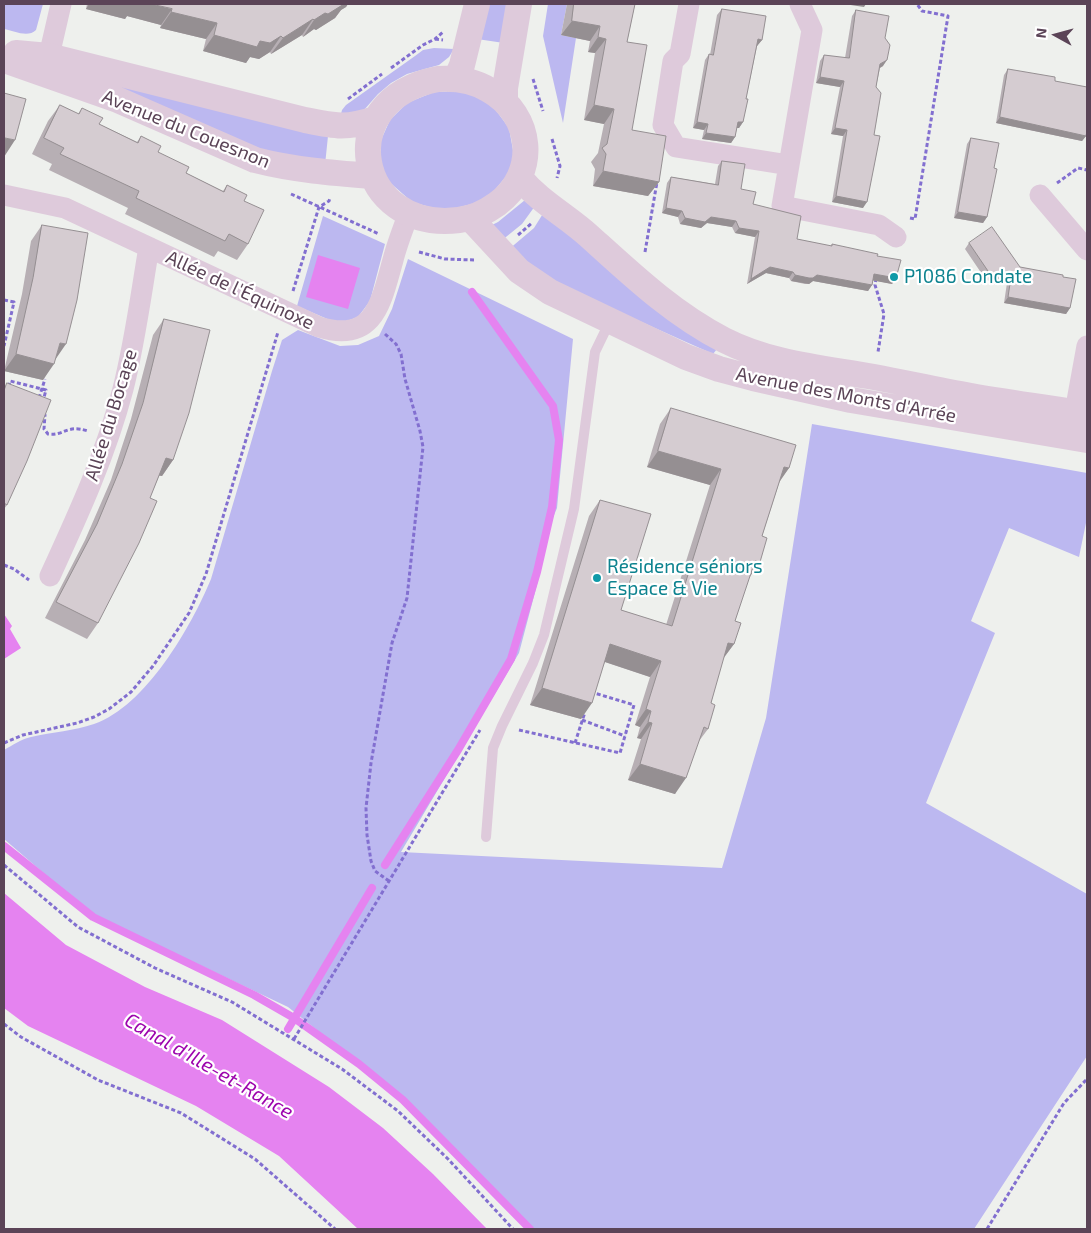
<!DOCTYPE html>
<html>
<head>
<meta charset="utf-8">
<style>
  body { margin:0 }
  #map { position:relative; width:1091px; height:1233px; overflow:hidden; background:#eef0ed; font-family:"Exo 2",sans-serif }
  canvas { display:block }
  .frame { position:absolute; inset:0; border:5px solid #5b4457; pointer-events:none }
  .north { position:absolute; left:1031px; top:10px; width:50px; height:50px; -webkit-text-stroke:4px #fff; paint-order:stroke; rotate:277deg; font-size:14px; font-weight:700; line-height:20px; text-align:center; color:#5b4457 }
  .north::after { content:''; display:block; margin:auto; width:18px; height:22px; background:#5b4457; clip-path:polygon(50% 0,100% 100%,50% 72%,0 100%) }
</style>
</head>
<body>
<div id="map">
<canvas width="1091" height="1233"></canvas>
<div class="frame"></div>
<div class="north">N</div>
</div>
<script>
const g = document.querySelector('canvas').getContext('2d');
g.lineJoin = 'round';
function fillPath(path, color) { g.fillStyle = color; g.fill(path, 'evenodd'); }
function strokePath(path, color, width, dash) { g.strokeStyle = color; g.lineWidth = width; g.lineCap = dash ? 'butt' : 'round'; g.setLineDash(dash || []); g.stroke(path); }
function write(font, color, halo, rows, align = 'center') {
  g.font = font + ' "Exo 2",sans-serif'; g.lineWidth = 4.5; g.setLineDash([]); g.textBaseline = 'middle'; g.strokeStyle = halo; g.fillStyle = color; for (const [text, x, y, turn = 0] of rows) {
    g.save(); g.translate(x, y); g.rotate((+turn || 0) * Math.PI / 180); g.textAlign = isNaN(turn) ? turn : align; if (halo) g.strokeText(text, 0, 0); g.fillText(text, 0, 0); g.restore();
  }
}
const green = new Path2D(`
  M4 4H43L36 30C28 38 14 31 4 29Z
  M485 4H510L504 43 477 39Z
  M548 4H567L561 35 576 38 563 123 543 36Z
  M434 48 454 49 449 57 439 65 407 74 391 83 378 94 364 110 340 118 342 110 346 105 415 56 423 50Z
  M40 63 328 136 325 165 265 157Z
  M460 91 477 97 492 105 509 128 514 156 508 174 494 191 476 203 444 211 412 202 387 180 381 166V140L390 120 407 103 434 92Z
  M525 200 535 206 522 224 501 241 492 225 498 222Z
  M544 212 717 349 713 354 554 283 508 250 534 228Z
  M323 216 385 244 370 301 358 317 339 324 297 306Z
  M408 259 573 339 557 508 545 537 538 581 519 653 401 852 722 868 766 718 812 424 1087 473V518L1079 557 1009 528 971 621 995 633 926 803 1087 894V1056L974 1229H527L381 1081 288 1007 90 913 4 839V750C13 745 21 739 31 737 53 732 74 731 94 724 146 706 191 627 211 579L272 371 282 340 298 330 340 346 358 345 379 336 392 309Z`);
const water = new Path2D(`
  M318 255 360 268 348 309 306 297Z
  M4 614 12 626 10 629 21 648 4 659Z
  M4 893 66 945 145 987 222 1020 329 1087 383 1128 433 1174 487 1229H358L279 1156 196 1106 28 1026 4 1008Z`);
const stream = new Path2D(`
  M4 846 93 917 254 995 294 1018 359 1064 403 1100 530 1229
  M385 865 458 750 511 659 537 572 552 507 559 440 553 406 472 292
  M288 1029 372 888`);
const path = new Path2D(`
  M435 39 443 40
  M391 68 423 45 435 39 443 32
  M533 79 543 111
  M348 99 382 74
  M552 139 560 166 557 178
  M1057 183 1078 168 1087 170
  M291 194 379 234
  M910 218 915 219 948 16 922 11 917 4
  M518 235 532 223
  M419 252 445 259 474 260
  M645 252 657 182
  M876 278 875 285 884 314 878 352
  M293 291 319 207 329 201 330 198
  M4 300 14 302 4 346
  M385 334 396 344 401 354 405 379 420 431 423 447 407 598 392 643 371 763 366 808 367 835 371 861 375 871 389 881
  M4 388 8 389 10 381 46 390 43 401
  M39 398 45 379
  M44 413 45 415 44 429 48 434C65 436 66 424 88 431
  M4 565 14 569 29 580
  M582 720 625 736
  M519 730 620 753 634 705 591 692
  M4 743 23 735 77 723 94 717 109 709 131 692 153 666 189 613 206 574 278 332
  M575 743 585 712
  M4 865 78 927 155 968 232 1002 342 1069 398 1111 448 1159 513 1229
  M4 1024 21 1037 98 1080 181 1113 255 1159 335 1229
  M294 1039 480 730
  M987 1229 1064 1103 1087 1079`);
const service = new Path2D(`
  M486 837 493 748 502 726 533 663 544 635 574 509 595 352 610 321`);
const minor = new Path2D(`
  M689 4 680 54 673 61 663 125 676 147 789 165 812 30 800 4
  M49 56 61 4
  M789 165 782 206 879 225 896 237
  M4 195 65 208 319 327C375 344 381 302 393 260 397 244 403 229 409 213
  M1040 195 1087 250
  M1075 412 1087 346
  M50 576C78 515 106 454 123 389 135 342 141 294 149 247`);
const tertiary = new Path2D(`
  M16 53 49 56 305 120C334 126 346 129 375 119
  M4 60 118 100 255 160C294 170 333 173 372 176
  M438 79C456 78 473 80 489 90 533 115 539 173 497 204 486 212 474 218 459 220 356 233 329 100 438 79Z
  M456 79 462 65 477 4
  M505 101V88L519 4
  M520 178C540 202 567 216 589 236 631 274 673 314 724 340 771 364 824 368 874 377 907 383 939 391 971 396 1010 403 1049 408 1087 414
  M470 218 519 271 550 292 686 357 719 369 753 378 851 400 1087 440`);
const wall = new Path2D(`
  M87 4H348L346 7 341 10 335 18 316 30 314 29 303 37 302 35 271 54 270 52 259 59 250 57 246 63 203 51 206 39 160 28 161 25 127 16 125 19 86 9Z
  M567 4H635L627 42 632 130 659 182 648 196 593 186 595 169 591 162 598 153 604 124 584 120 595 53 588 52 590 41 561 35Z
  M722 9 762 40 757 46 746 99 743 122 739 128H737L735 137 731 143 702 139 704 130 693 128 705 60 709 54 710 55 717 15Z
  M856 10 885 38 883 66 880 68 876 87 874 135 863 208 832 202 843 136 831 134 840 87 816 83 820 61 824 55 845 58 852 16Z
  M1008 69 1055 81 1086 136 1082 141 996 123 1004 75Z
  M60 105 78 114 82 108 99 124 137 142 141 136 158 152 186 173 223 191 227 185 244 201 248 244 237 260 218 251 214 257 125 214 128 208 49 170 52 164 32 154 48 121Z
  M971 138 994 168 987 217 983 223 954 218 967 144Z
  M722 161 741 189 753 204 797 239 831 246 832 244 877 256 896 278 892 284 873 280 872 285 868 291 813 281 809 284H805L791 281 789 278 766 273 747 284 755 237 735 233 732 227 720 225 707 223 701 228 680 224 678 217 662 213 667 183 671 177 715 184 718 166Z
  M42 225 55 360 43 380 4 371 22 294 31 241Z
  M969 243 1020 267 1063 277 1070 308 1066 314 1004 303 1007 283 986 280 965 249Z
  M164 319 173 460 162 476H159L98 623 87 639 45 618 85 540 111 480 131 419 153 335Z
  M7 383V505L4 509V388Z
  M671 408 789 468 780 480 735 621 734 644 723 659 711 703 708 729 699 741 675 794 628 780 641 739 637 738 640 727 635 725 650 677 605 662 581 719 530 705 589 516 600 500 621 610 666 625 710 485 647 467 660 424Z`);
const shadedWall = new Path2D(`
  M89 4H151L172 9 161 25 127 16 125 19 86 9Z
  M343 4H348L346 7 341 10 335 18 316 30 314 29 303 37 314 20 325 13Z
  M844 4H866L864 7Z
  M171 12 217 23 206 39 160 28Z
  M313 19 302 35 271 54 283 38Z
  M572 21 600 26 590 41 561 35Z
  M214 35 260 41 281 36 270 52 259 59 250 57 246 63 203 51Z
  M598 37 606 39 595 53 588 52Z
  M758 39 762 40 757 46 754 45Z
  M887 60 883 66 876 70 880 64Z
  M820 77 844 81 840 87 816 83Z
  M594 105 614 109 604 124 584 120Z
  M1000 117 1086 136 1082 141 996 123Z
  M697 122 708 124 704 130 693 128Z
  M738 122H743L739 128H734Z
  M835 128 847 130 843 136 831 134Z
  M706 133 735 137 731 143 702 139Z
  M5 138 15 140 4 157V140Z
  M603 171 659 182 648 196 593 186Z
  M836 196 867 202 863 208 832 202Z
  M666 208 682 211 678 217 662 213Z
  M958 212 987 217 983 223 954 218Z
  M711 217 736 221 732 227 707 223 701 228 680 224 685 218Z
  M739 228 759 231 755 237 735 233Z
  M770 267 793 272 789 278 766 273 747 284 751 279Z
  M874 274 896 278 892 284 870 280Z
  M990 274 1011 277 1007 283 986 280Z
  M795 275H817L872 285 868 291 813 281 809 284 791 281Z
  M1008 297 1070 308 1066 314 1004 303Z
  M60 343 66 344 55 360Z
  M16 354 54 364 43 380 4 371Z
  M658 451 721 469 710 485 647 467Z
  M166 458 173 460 162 476 155 474Z
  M784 467 789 468 778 484Z
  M755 561 760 562 749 578Z
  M728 643 734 644 722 660Z
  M610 644 661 661 650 677 599 660Z
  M542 688 592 703 581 719 530 705Z
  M646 709 651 711 640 727 635 725Z
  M648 722 652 723 641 739 637 738Z
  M640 764 686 778 675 794 628 780Z`);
const building = new Path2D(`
  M151 4H344L328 14 325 13 314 20 313 19 283 38 281 36 270 43 260 41 257 47 214 35 217 23 171 12 172 9Z
  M574 4H635L627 42 647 45 632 130 666 136 659 182 603 171 606 154 602 148 607 144 614 109 594 105 606 39 598 37 600 26 572 21Z
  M722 9 766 16 762 40 758 39 746 99H748L743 122H738L735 137 706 133 708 124 697 122 709 54 713 55Z
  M856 10 889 16 885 38 890 45 887 60 880 64 876 87 881 93 874 135 880 136 867 202 836 196 847 130 835 128 844 81 820 77 824 55 849 58Z
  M1008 69 1055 77V81L1087 87V131L1086 136 1000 117Z
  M4 93 26 99 15 140 5 138 4 141Z
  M60 105 79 114 82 108 103 118 99 124 138 143 141 136 161 146 158 152 189 167 186 173 224 192 227 185 247 195 244 201 264 210 248 244 229 234 225 241 136 198 139 191 60 154 64 148 44 138Z
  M971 138 999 143 994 168 997 169 987 217 958 212Z
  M722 161 745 164 741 189 756 192 753 204 801 216 797 239 832 246V244L878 254 877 256 901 260 896 278 874 274 872 285 817 275 813 278H809L795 275 793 272 770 267 751 279 759 231 739 228 736 221 724 219 711 217 705 222 685 218 682 211 666 208 671 177 718 185Z
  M42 225 88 233 77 300 66 344 60 343 54 364 16 354 33 278Z
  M992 227 1020 267 1063 275V277L1076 279 1070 308 1008 297 1011 277 990 274 969 243Z
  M164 319 210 330 189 413 173 460 166 458 150 498 157 501 139 543 98 623 56 602 97 524 122 464 143 403Z
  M7 383 51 400 27 461 7 505 4 503V391Z
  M671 408 796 445 789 468 784 467 762 536 767 538 760 562 755 561 735 621 741 623 734 644 728 643 711 703 715 705 708 729 704 727 686 778 640 764 652 723 648 722 651 711 646 709 661 661 610 644 592 703 542 688 600 500 651 514 621 610 672 626 721 469 658 451Z`);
const markers = [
  [894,277,5,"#0f9aa8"],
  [597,578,5,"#0f9aa8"]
];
const streetNames = [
  ["Avenue du Couesnon",186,129,22],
  ["Allée de l'Équinoxe",240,290,25],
  ["Avenue des Monts d'Arrée",846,395,11],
  ["Allée du Bocage",111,415,-73]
];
const cultureNames = [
  ["P1086 Condate",904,277],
  ["Résidence séniors",607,567],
  ["Espace & Vie",607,589]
];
const waterNames = [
  ["Canal d'Ille-et-Rance",209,1066,30]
];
fillPath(green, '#bcb8f0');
fillPath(water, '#e583f0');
strokePath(stream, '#e583f0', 8);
strokePath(path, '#826fd0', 3, [4, 2.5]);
strokePath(service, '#decadb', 10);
strokePath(minor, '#decadb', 21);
strokePath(tertiary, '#decadb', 26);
fillPath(wall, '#b7afb4');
fillPath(shadedWall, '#958f92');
fillPath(building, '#d5ccd1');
strokePath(building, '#958f92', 1);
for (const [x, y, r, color] of markers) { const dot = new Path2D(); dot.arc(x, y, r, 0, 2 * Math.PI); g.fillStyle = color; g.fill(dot); strokePath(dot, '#fff', 2); }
write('19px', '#5b4457', '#fff', streetNames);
write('19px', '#0d838f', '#fff', cultureNames, 'left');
write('italic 20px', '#9d05ad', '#fff', waterNames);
</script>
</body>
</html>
